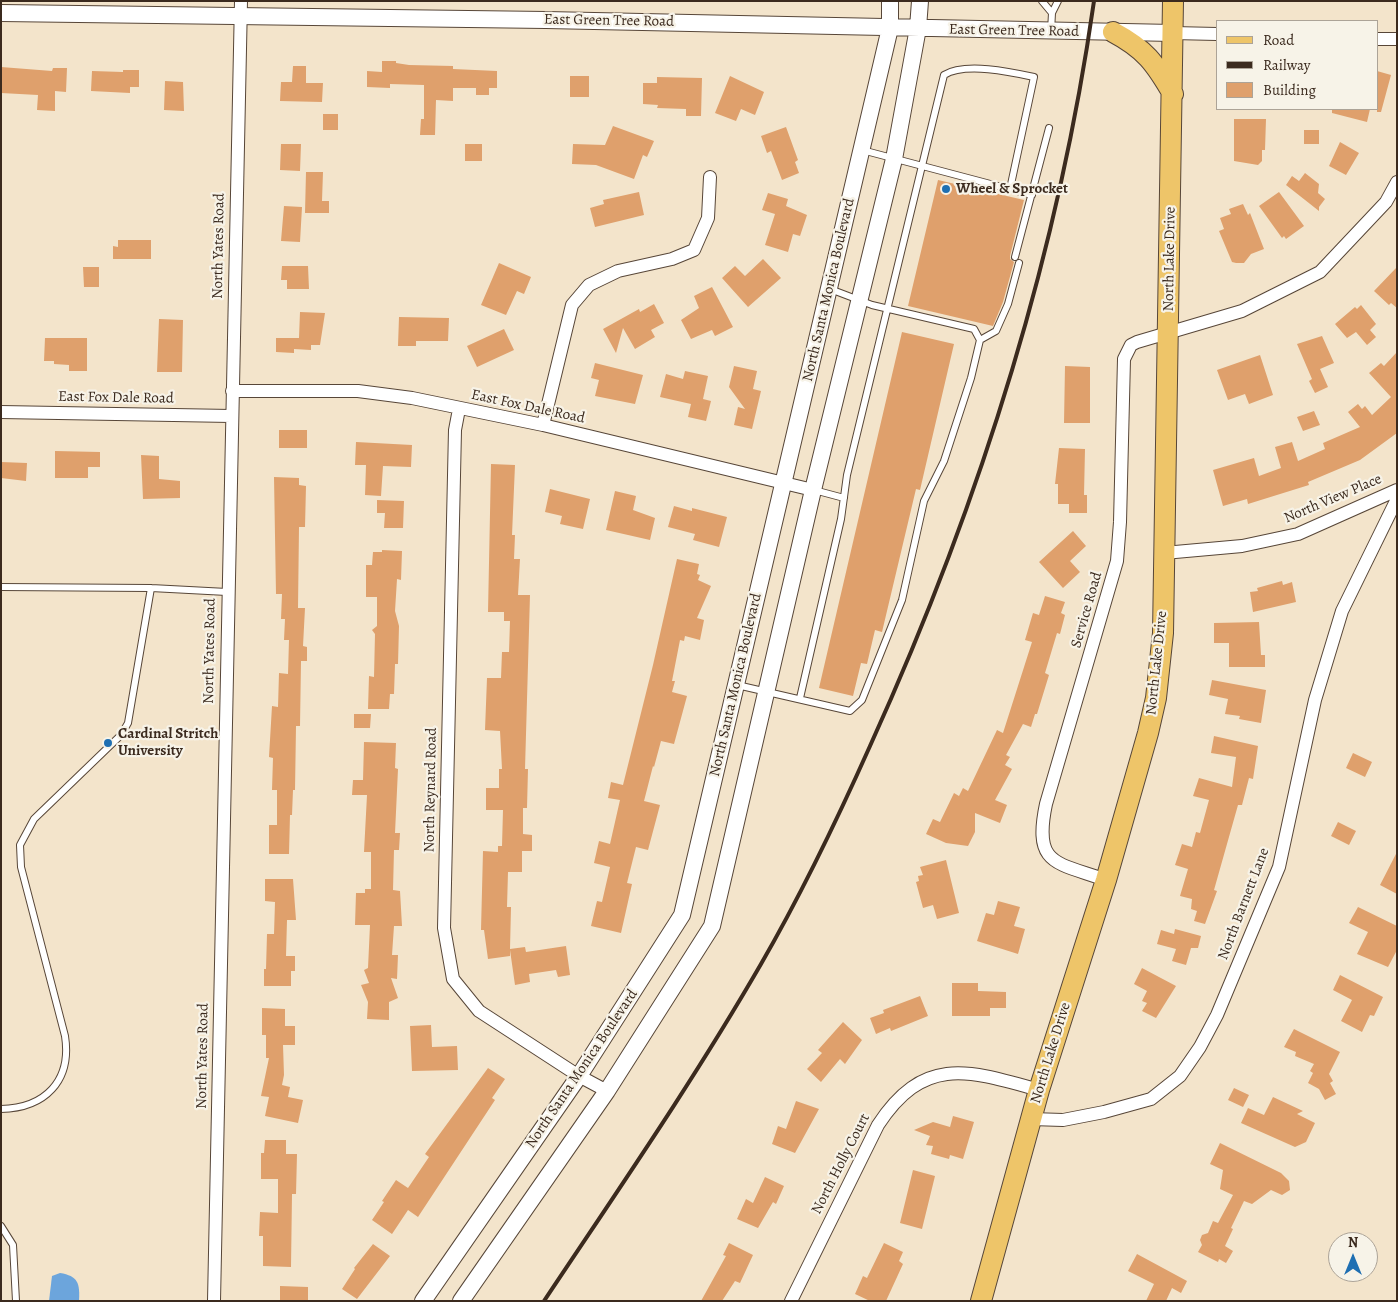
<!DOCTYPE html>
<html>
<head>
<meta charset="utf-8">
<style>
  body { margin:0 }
  #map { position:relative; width:1398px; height:1302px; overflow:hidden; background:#f3e4cb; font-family:Alegreya,serif }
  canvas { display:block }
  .frame { position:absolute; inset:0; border:2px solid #3b2a1e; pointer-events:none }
  .legend { position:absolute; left:1216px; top:20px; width:162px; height:90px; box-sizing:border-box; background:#f7f3e8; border:1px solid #aca397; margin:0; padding:6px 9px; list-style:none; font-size:15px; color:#3b2a1e }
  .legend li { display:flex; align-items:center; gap:10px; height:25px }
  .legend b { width:25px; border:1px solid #aca397 }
  .north { position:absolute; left:1328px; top:1232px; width:50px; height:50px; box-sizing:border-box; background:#f7f3e8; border:1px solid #aca397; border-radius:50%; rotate:0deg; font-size:14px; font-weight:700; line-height:20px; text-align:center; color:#3b2a1e }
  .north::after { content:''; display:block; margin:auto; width:18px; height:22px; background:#1f6fb2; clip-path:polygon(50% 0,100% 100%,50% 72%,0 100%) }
</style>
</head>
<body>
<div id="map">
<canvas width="1398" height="1302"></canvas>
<div class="frame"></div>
<ul class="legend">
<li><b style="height:6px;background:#eec569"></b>Road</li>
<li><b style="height:6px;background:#3b2a1e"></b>Railway</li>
<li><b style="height:14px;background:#dfa06c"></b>Building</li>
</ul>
<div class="north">N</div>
</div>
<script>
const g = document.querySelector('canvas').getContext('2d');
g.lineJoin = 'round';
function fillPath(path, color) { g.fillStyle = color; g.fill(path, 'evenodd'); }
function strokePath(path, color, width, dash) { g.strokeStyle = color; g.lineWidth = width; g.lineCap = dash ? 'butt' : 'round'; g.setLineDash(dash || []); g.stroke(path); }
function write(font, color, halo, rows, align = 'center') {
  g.font = font + ' Alegreya,serif'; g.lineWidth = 4.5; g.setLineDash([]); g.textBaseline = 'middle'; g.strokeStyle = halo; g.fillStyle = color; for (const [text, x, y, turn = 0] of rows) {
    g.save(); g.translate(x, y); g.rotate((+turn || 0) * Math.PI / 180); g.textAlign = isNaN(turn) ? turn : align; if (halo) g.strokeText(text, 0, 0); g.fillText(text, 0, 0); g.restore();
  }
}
const water = new Path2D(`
  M60 1273C78 1276 80 1283 79 1301H49L52 1276Z`);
const building = new Path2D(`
  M382 61H396V63L409 65 453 66V69L497 71V88H489V95H476V88H453V101L436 100 435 135H420L421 119H424V85L390 84V88L367 87V71L382 72Z
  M293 66H306V83H323L322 102 280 101 281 82H292Z
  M1 67 52 71 53 68H67L66 92 55 91V111L37 110 38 95 1 93Z
  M123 70H139V87H130V93L91 91 92 71 123 72Z
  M1377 71 1391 75 1381 112H1377Z
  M570 76H589V97H570Z
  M730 76 764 92 755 115 741 109 736 121 715 113Z
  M657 77 702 78 701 116H686V109L657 108 658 105 643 104V83H657Z
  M165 81 183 82 184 111 164 110Z
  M1332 109H1370L1367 122 1332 113Z
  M323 114H338V130H323Z
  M1234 119H1266L1265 150H1262V161L1258 165 1234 161Z
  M613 126 654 141 647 157 643 155 634 179 596 165 572 164 573 144 605 145Z
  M786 127 798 160 795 162 799 173 782 180 771 151 767 153 761 136Z
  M1304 130H1319V144H1304Z
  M1340 142 1359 153 1346 175 1329 166Z
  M281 144H301L300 171 280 170Z
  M465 144H482V161H465Z
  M306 172H323L322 201H329V213H305Z
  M1305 173 1319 184 1318 193 1325 199 1319 207V211L1286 185 1292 176 1299 181Z
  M938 180 1024 200 1010 256V259L1014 262 1003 302 993 326 908 306Z
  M639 192 644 215 595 227 590 208 604 204 603 200Z
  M1279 192 1304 226 1286 239 1284 236 1282 238 1259 206Z
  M768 193 788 199 786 206 807 215 800 236 793 234 788 252 765 245 775 214 762 210Z
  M1243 204 1248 215 1250 213 1264 249 1251 254 1244 263H1236L1232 262 1219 231 1224 229 1220 218 1231 214 1229 209Z
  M284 206 302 207 300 242 281 241Z
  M118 240H151V259H113V246L118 247Z
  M763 259 781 278 748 307 722 278 735 266 745 276Z
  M499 263 531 277 524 294 517 291 506 315 481 305Z
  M282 266H308L309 289H287V280H281Z
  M83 267H99V287H84Z
  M1397 267V308L1391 303 1389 305 1374 291Z
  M712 287 733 327 715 336 712 330 691 339 681 320 699 308 694 296Z
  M654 304 664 323 651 330 655 337 635 349 623 328 616 353 603 329 639 309 640 312Z
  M1361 305 1376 324 1370 330 1376 337 1367 345 1356 332 1347 338 1335 324 1355 307 1357 309Z
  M300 312 325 313 320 345H311V350L294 349V353L276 352V338H299Z
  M399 317 449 318 448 341H416V346H398Z
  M159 319 183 320 182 372H157Z
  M504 329 514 350 477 367 467 346Z
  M902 332 954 344 920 490 916 489 882 632 875 630 867 664 861 663 853 696 819 688Z
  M1322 336 1334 363 1320 369 1328 387 1315 393 1309 381 1312 379 1297 344Z
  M45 338H87V371H69V365L54 364V361H44Z
  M1397 352V433L1360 460 1308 482 1309 485 1248 504 1247 499 1223 506 1213 470 1254 458 1259 476 1281 468 1275 447 1292 442 1298 461 1325 449 1323 443 1360 427 1348 412 1358 404 1362 409 1365 406 1372 415 1391 397 1369 373 1381 363 1384 366Z
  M1260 355 1273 395 1249 404 1245 394 1228 400 1217 370Z
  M595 363 643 375 635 404 595 396 599 380 591 378Z
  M734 366 757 371 753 389 761 391 752 429 734 425 738 407 745 409 729 387Z
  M1065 366 1090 367V423H1064Z
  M685 371 708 376 703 399 711 401 706 421 688 417 691 404 660 397 666 374 683 379Z
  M1314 411 1320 425 1303 431 1297 417Z
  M279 430H307V448H279Z
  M356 442 412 445 411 467 383 466 381 496 365 495 366 465H355Z
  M1059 448 1085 449 1084 495H1087V513H1069V504H1058V484H1055Z
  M55 451 100 452V467H88V478H55Z
  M141 455 159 456V479L180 481V498L143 499Z
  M1 462 27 463 26 481 1 478Z
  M491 464 515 465 512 535H515L514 559H520L518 595H530L525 769H528L527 808H523V834L532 835V851H522V872H508L507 907H511L510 949 525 947 526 952 566 946 570 975 558 977 556 970 529 974 530 982 515 985 510 950V956L488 959 484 930H481L483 851 498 852V846H502L503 810H486V788H499V769H502L500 731 485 730 487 678H501L502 652H509L510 621H504V612H488Z
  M274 477 299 478V485L306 486 305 527H299L298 608H305L303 646 307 647V661H301L300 726H296L295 790H293L292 815H290L289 854H269V825H277V790H272L273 758 269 757 272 706 278 707 279 673 288 674 289 640H284L285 619H281L282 594H276Z
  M550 489 590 499 583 529 560 524 562 516 545 512Z
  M615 491 636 496 633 510 655 518 650 540 606 530Z
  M377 500 404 501 403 528H384L385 513H377Z
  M674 506 692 511V508L727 517 719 547 693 540 695 534 668 527Z
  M1073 531 1086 546 1070 561 1080 572 1063 588 1039 562Z
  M382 550 402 551 401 580 397 579 395 611 399 626 398 664H395L394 694H390L389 709H368L369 676 374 677 375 634 372 630 377 626V597H366V565H372L373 552H382Z
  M677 559 699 564 697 574 700 575 698 580 711 586 697 618 704 620 700 640 685 636 684 641 680 640 672 681H675L672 692 687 696 674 744 661 741 654 767 653 766 644 801 660 805 648 850 636 847 627 883 632 884 621 933 591 926 597 901 602 902 610 867 594 863 599 841 610 844 620 800 608 798 611 782 623 785 653 665Z
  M1282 581 1283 585 1292 582 1296 602 1253 612 1250 592 1258 591 1257 588Z
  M1045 596 1065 602 1061 613 1065 615 1060 634 1057 633 1045 673 1049 675 1037 714H1035L1031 727 1023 724 1006 755 1010 757 1005 765 1012 769 995 800 1007 805 1000 823 975 813V832L968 846 946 843 926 834 933 819 940 822 954 793 959 796 963 788 968 791 997 730 1003 733 1032 642 1025 640 1033 613 1039 615Z
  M1259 622 1261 655H1265V667H1229V643H1214V623Z
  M1212 680 1266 690 1261 723 1239 719 1240 716 1225 714 1228 699 1209 695Z
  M354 714H371L370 728H354Z
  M1214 736 1258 746 1253 779 1249 778 1242 805H1238L1214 890 1217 891 1205 924 1194 921 1197 911 1191 909 1192 899 1180 896 1188 869 1175 865 1182 844 1192 847 1196 832 1200 833 1209 800 1193 796 1199 778 1232 787 1236 757 1211 753Z
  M364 742 396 743 395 768 398 769 395 833H400L399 850H394L393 890 400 891 402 926H394L392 955H398L397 979 391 978 398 998 389 1002V1020L367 1019 368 1002 361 985 369 983 364 970 368 968 370 925H355L356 893H365V889H371V852H364L367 795H352L353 780H363Z
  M1353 753 1372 762 1365 777 1346 768Z
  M1338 822 1356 831 1349 845 1331 836Z
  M1397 852V894L1380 885Z
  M946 860 959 913 937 919 933 905 923 908 916 882 919 881 918 876 923 875 920 867Z
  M265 879H293L296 920H287L286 956H295V971H291V986H264V969H266L267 934H274L275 902 265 901Z
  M998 901 1020 907 1014 926 1025 929 1018 954 977 941 986 913 994 915Z
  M1358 907 1397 926V950L1388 967 1357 954 1368 932 1349 923Z
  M1175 929 1201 936 1198 948H1191L1186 965 1172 961 1176 949 1157 944 1161 930 1174 934Z
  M1142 968 1176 986 1156 1018 1142 1011 1147 1003 1142 1001 1147 991 1134 984Z
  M1340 975 1383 997 1374 1016 1370 1015 1362 1032 1341 1021 1352 1000 1333 990Z
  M952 983H978V991L1006 992V1008H990V1016H952Z
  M920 996 928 1016 891 1031 890 1028 876 1034 870 1018 884 1013 883 1010Z
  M262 1008 285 1009V1026H295V1045H283L284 1075 282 1085 290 1087 288 1097 303 1100 298 1123 265 1116 269 1097 261 1096 269 1058H266V1035H262Z
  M843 1022 862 1040 845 1064 840 1059 821 1082 807 1069 822 1053 818 1050Z
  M431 1025 432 1047 457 1046 458 1070 412 1071 410 1026Z
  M1294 1029 1340 1052 1329 1074 1333 1081 1330 1083 1336 1094 1325 1100 1319 1089 1308 1083 1313 1073 1310 1071 1314 1064 1295 1056 1296 1052 1284 1047Z
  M488 1068 505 1079 492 1098 495 1100 418 1217 408 1210 392 1234 372 1220 384 1202 382 1201 396 1180 408 1188 429 1157 425 1154Z
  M1234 1088 1249 1095 1243 1107 1228 1100Z
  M1273 1097 1303 1111 1297 1114 1315 1123 1306 1142 1295 1147 1241 1123 1248 1108 1264 1115Z
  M796 1101 819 1109 795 1153 772 1144 778 1126 786 1129Z
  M953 1116 974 1122 963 1159 950 1155 949 1159 931 1154 933 1146 926 1145 930 1136 914 1130 933 1122 950 1127Z
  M265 1140H286V1154H297L296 1194H292L291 1267 263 1266V1236H259L260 1212 278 1213V1179H261V1153H264Z
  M1220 1143 1281 1173 1289 1181 1290 1190 1282 1195 1271 1190 1252 1204 1244 1201 1231 1228 1233 1229 1225 1246 1233 1251 1226 1263 1219 1259 1218 1262 1198 1252 1202 1245 1200 1240 1202 1235 1208 1233 1213 1221 1218 1223 1233 1195 1220 1189 1223 1170 1210 1164Z
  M913 1170 935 1176 922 1229 900 1223Z
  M765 1177 784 1186 776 1204 773 1202 758 1228 737 1219 746 1199 753 1203Z
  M729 1243 753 1255 740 1283 735 1281 722 1301H701L726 1256 723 1255Z
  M884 1243 903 1252 899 1261 903 1264 886 1301H870L855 1294 863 1276 867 1278Z
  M373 1244 390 1256 357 1299 342 1289 355 1269 354 1268Z
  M1137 1254 1187 1281 1181 1293 1172 1288 1166 1301H1146L1154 1284 1128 1271Z
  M280 1286 308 1287V1301H280Z`);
const service = new Path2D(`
  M1042 1 1052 13
  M1051 31 1052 13 1058 1
  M862 150 1032 195
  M1015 257 1049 128
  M980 340 996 331 1008 304 1019 263
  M814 490 844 498
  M1 587 151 588 227 592
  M737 685 850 711 862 700 902 600 924 501 944 461 971 378 980 340 974 329 872 305 830 289
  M800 698 841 519 847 475 944 75C965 62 1011 72 1034 77L1010 189
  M1 1109C45 1108 72 1081 65 1036L21 867 20 845 34 819 121 735 128 723 151 588
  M1 1226 13 1245 16 1301`);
const minor = new Path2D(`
  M1173 33 1217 34
  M1377 39H1397
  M232 391H358L412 398 543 425 813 490
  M459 409 455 430 444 928 453 979 479 1011 579 1076 607 1091
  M1 412 231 416
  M543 425 572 305 589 285 618 271 672 259 694 250 708 218 710 177
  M1164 553 1242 546 1298 534 1397 490
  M1106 880C1056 862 1033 866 1046 804L1117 561 1120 522 1124 359 1131 345 1137 342 1242 311 1320 272 1386 202 1397 182
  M1031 1119 1063 1120 1104 1112 1151 1099 1180 1076 1200 1047 1217 1015 1279 867 1315 700 1342 611 1397 499
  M214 1301 241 1
  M791 1301 878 1125C924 1055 968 1070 1039 1090`);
const tertiary = new Path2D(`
  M1 13 546 20 1173 33
  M423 1301 579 1076 682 915 890 28V1
  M461 1301 607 1091 712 926 813 490 894 159 918 28 920 1`);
const primary = new Path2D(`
  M1113 32C1145 49 1155 63 1173 94
  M981 1301 1039 1090 1106 880 1148 733 1156 698 1163 633 1173 1`);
const rail = new Path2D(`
  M544 1301C618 1190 694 1080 761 964 802 893 837 820 870 746 978 508 1057 261 1094 1`);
const markers = [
  [946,189,5,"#1f6fb2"],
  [108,743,5,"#1f6fb2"]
];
const streetNames = [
  ["East Green Tree Road",609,21,1],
  ["East Green Tree Road",1014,31,1],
  ["North Yates Road",219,246,-89],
  ["North Lake Drive",1170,259,-89],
  ["North Santa Monica Boulevard",829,290,-77],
  ["East Fox Dale Road",116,398,1],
  ["East Fox Dale Road",528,407,12],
  ["North View Place",1333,499,-23],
  ["Service Road",1087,610,-74],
  ["North Yates Road",210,651,-89],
  ["North Lake Drive",1157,663,-84],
  ["North Santa Monica Boulevard",736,685,-77],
  ["North Reynard Road",431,790,-89],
  ["North Barnett Lane",1244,904,-69],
  ["North Lake Drive",1051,1053,-73],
  ["North Yates Road",203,1056,-89],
  ["North Santa Monica Boulevard",582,1069,-56],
  ["North Holly Court",841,1164,-63]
];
const poiNames = [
  ["Wheel & Sprocket",956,189],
  ["Cardinal Stritch",118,734],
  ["University",118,751]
];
fillPath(water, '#6ca5dc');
fillPath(building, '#dfa06c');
strokePath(service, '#574638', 8);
strokePath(minor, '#574638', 14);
strokePath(tertiary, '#574638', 18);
strokePath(primary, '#574638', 22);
strokePath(service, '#fff', 6);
strokePath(minor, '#fff', 12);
strokePath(tertiary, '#fff', 16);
strokePath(primary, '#eec569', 20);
strokePath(rail, '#3b2a1e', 4);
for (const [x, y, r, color] of markers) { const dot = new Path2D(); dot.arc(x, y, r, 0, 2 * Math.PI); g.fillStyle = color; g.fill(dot); strokePath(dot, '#f7f3e8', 2); }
write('15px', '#3b2a1e', '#f7f3e8', streetNames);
write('bold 15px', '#3b2a1e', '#f7f3e8', poiNames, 'left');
</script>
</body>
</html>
